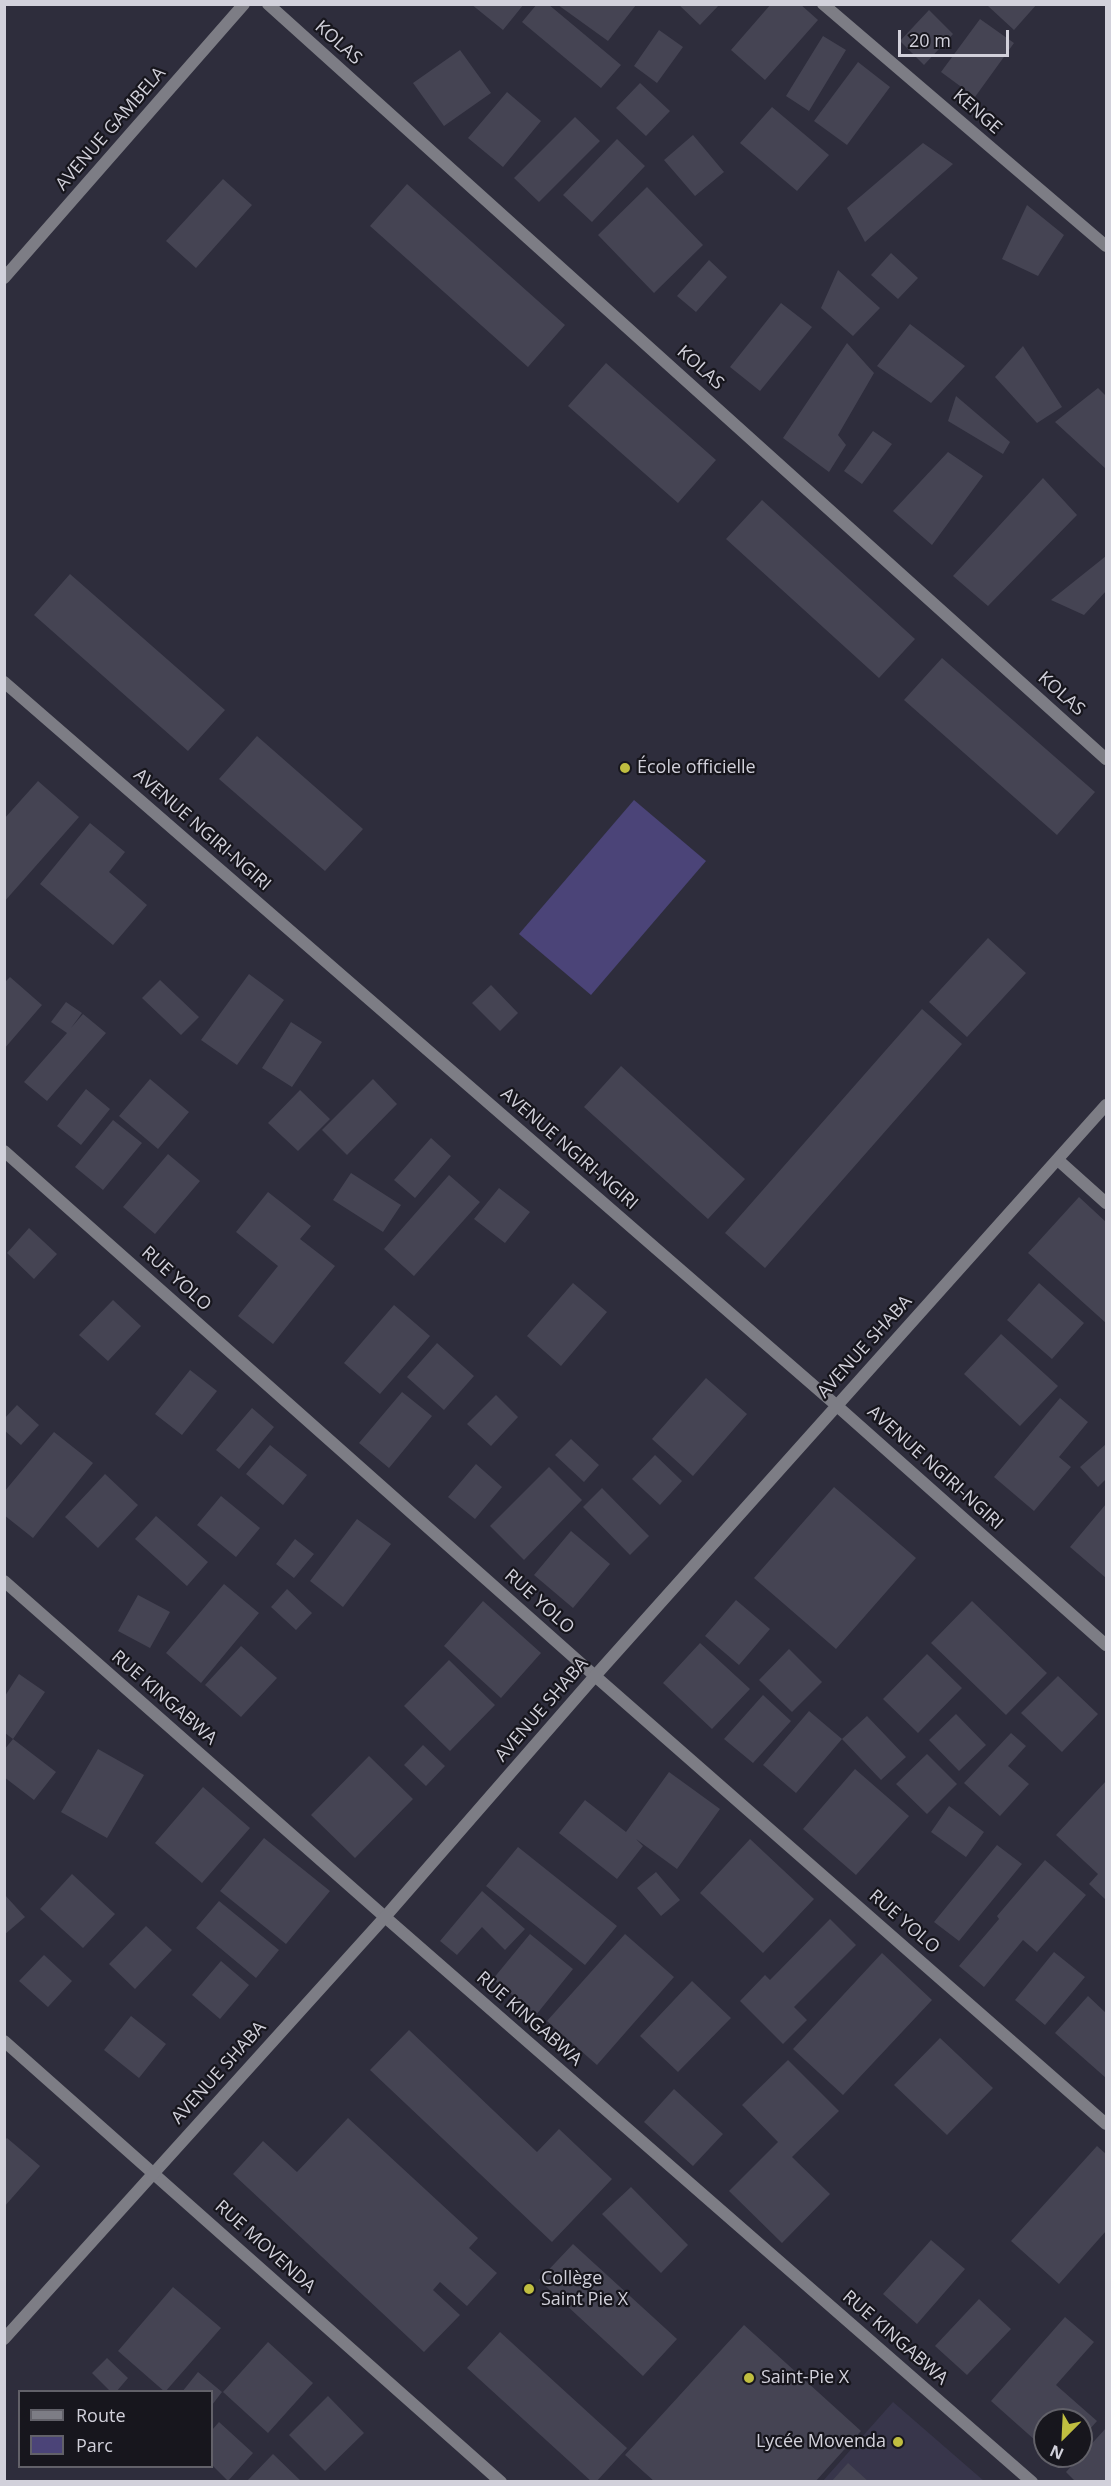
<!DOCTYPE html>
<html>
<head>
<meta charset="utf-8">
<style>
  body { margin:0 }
  #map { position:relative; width:1111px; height:2486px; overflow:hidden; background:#2e2d3c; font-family:"Open Sans",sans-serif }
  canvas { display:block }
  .frame { position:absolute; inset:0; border:6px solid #d2d1db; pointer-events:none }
  .legend { position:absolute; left:18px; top:2390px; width:195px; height:78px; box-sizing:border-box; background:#17161d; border:2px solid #626169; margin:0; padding:8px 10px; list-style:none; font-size:18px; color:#d2d1db }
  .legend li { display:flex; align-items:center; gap:12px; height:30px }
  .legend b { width:30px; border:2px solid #626169 }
  .north { position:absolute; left:1033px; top:2408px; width:60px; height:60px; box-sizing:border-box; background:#17161d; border:2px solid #626169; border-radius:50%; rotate:204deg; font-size:16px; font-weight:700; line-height:24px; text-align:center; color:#d2d1db }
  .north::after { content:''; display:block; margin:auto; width:21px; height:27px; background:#c0be40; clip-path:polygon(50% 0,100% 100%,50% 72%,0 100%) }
  .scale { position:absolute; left:898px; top:30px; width:111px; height:27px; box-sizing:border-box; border:3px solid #d2d1db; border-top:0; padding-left:8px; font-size:18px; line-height:21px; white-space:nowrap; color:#d2d1db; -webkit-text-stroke:4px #17161d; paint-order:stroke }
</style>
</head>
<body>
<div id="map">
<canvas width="1111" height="2486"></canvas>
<div class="frame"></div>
<ul class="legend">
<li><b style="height:8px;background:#7d7d85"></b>Route</li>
<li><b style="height:16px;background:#4b4478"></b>Parc</li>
</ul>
<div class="north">N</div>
<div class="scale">20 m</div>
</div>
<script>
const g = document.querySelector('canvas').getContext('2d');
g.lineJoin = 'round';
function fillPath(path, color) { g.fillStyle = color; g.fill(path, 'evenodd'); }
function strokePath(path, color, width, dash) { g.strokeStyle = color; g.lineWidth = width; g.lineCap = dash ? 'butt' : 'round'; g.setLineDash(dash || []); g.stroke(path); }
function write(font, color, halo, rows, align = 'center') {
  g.font = font + ' "Open Sans",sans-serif'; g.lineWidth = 4.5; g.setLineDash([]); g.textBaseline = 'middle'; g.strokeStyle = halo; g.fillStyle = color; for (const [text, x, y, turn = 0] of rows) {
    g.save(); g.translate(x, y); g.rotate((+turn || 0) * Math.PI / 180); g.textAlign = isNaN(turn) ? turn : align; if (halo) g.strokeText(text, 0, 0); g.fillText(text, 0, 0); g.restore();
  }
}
const built = new Path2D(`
  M893 2402 984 2481 822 2482Z`);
const green = new Path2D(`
  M634 800 706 861 591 995 519 934Z`);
const building = new Path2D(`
  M471 4H524L503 30Z
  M537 4H548L621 65 601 88 522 22Z
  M678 4H720L700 25Z
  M771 4H800L818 20 765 80 731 50Z
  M989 4H1037L1014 30 988 6Z
  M558 5H636L608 41Z
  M929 10 953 34 924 65 900 41Z
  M980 19 1014 43 975 97 941 72Z
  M659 30 683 47 657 83 634 66Z
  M823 36 846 50 809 111 786 96Z
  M460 50 491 93 444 126 413 83Z
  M858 62 890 87 847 145 814 121Z
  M640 83 670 111 646 136 616 108Z
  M507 92 541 121 503 167 468 138Z
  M772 107 829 155 797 191 740 143Z
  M575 117 600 141 539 202 514 178Z
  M693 135 724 172 695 196 664 160Z
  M617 139 645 166 592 222 563 195Z
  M923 143 953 164 865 242 847 208Z
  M223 179 252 205 196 268 166 241Z
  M407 184 565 325 528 367 370 226Z
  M647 187 703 245 654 293 598 235Z
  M1027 205 1064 235 1038 276 1002 259Z
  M891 253 918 278 898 299 871 275Z
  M709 260 727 277 696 312 677 296Z
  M838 270 880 308 853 336 821 308Z
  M781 303 812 327 760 391 730 367Z
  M910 324 965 366 931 403 877 366Z
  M847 343 874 373 838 435 846 445 829 472 783 438Z
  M1023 346 1062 407 1037 423 995 377Z
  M606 363 716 460 678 503 568 406Z
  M1098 388 1106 396V469L1055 422Z
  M956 396 1010 442 1003 454 948 421Z
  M873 431 892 444 862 484 844 471Z
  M948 452 983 476 932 545 893 511Z
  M1043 478 1077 515 988 606 953 576Z
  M762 500 915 639 879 678 726 539Z
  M1106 556V591L1084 615 1051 600Z
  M70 574 225 710 188 751 34 615Z
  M942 658 1095 792 1057 835 904 700Z
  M257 736 363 829 325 871 219 779Z
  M38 781 79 817 4 902V819Z
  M90 823 125 852 109 872 147 905 113 945 40 884Z
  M988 938 1026 973 967 1037 929 1002Z
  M249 974 284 1000 237 1065 201 1040Z
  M10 977 42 1005 4 1049V983Z
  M160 980 199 1017 181 1035 142 998Z
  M491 985 518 1013 500 1031 472 1003Z
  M66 1002 82 1013 71 1028 83 1014 106 1033 47 1101 24 1082 67 1033 51 1022Z
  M922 1009 962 1044 765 1268 725 1233Z
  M291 1022 322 1042 292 1087 262 1068Z
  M621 1066 745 1179 708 1219 584 1107Z
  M150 1079 189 1112 158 1149 119 1116Z
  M373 1079 397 1104 347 1155 322 1130Z
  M86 1089 110 1109 81 1145 57 1126Z
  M300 1090 330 1119 298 1151 268 1123Z
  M113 1120 142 1143 103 1190 75 1167Z
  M431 1138 451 1156 415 1198 394 1180Z
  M168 1154 200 1181 155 1234 123 1207Z
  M351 1173 401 1205 383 1232 333 1200Z
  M449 1175 480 1202 414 1276 384 1249Z
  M499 1188 530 1212 505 1243 474 1219Z
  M268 1192 311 1226 300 1239 335 1266 273 1344 238 1316 278 1266 236 1232Z
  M1079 1197 1106 1222V1323L1028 1253Z
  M29 1228 57 1254 34 1279 7 1253Z
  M573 1283 607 1312 561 1366 527 1336Z
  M1039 1283 1084 1323 1052 1359 1007 1320Z
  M113 1300 141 1326 108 1361 79 1335Z
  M394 1305 430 1336 380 1394 344 1363Z
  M1001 1334 1058 1386 1020 1426 964 1374Z
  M437 1343 474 1376 444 1410 407 1377Z
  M190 1370 217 1391 182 1435 155 1414Z
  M706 1378 747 1414 693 1476 652 1439Z
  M402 1392 432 1416 389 1468 359 1443Z
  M496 1395 518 1417 491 1446 467 1424Z
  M1060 1398 1088 1422 1059 1457 1071 1467 1034 1511 994 1477Z
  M17 1405 39 1425 21 1445 4 1430V1419Z
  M252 1408 274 1427 239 1469 216 1450Z
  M54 1432 93 1463 33 1538 4 1515V1492Z
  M571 1439 599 1465 584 1482 555 1455Z
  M1106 1444V1479L1098 1487 1080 1467Z
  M270 1445 307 1475 283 1505 246 1474Z
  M655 1455 682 1481 660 1505 632 1479Z
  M476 1464 502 1487 475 1519 448 1497Z
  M549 1467 582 1500 524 1560 490 1526Z
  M105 1474 138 1505 98 1548 65 1517Z
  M834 1487 916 1558 836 1649 754 1578Z
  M602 1488 649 1536 630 1555 583 1507Z
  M221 1496 260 1528 236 1557 197 1525Z
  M1106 1504V1578L1070 1547Z
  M156 1516 208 1562 187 1586 135 1539Z
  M357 1519 391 1544 343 1607 310 1581Z
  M571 1531 610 1564 573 1608 534 1575Z
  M295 1539 314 1554 294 1578 276 1564Z
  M224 1584 259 1613 201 1683 166 1653Z
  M287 1589 312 1613 296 1630 271 1607Z
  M138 1595 170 1612 150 1648 118 1631Z
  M736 1600 770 1629 739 1665 705 1636Z
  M483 1601 541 1653 501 1698 444 1646Z
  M972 1601 1047 1673 1006 1715 931 1643Z
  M700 1643 750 1689 712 1729 663 1683Z
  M241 1646 277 1678 241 1717 205 1685Z
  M789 1649 822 1682 792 1712 759 1680Z
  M927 1654 962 1688 918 1733 883 1699Z
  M449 1660 495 1705 450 1751 404 1706Z
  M19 1674 45 1692 13 1739 5 1733V1696Z
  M1058 1676 1098 1714 1062 1752 1021 1713Z
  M763 1695 791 1721 753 1763 724 1739Z
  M809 1711 842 1739 796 1793 763 1765Z
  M956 1714 986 1745 959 1771 929 1740Z
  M867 1716 906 1757 881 1780 842 1739Z
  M1011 1733 1026 1746 1008 1766 1029 1784 1000 1816 964 1783Z
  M13 1739 56 1772 34 1800 4 1777V1750Z
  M423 1745 445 1766 426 1786 404 1765Z
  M98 1749 144 1775 107 1838 61 1812Z
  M927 1754 957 1784 927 1814 896 1784Z
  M369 1756 413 1799 355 1858 311 1815Z
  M855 1769 909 1816 856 1875 803 1829Z
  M669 1772 720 1809 677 1869 636 1839 643 1846 617 1879 559 1833 585 1800 626 1832Z
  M1106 1781V1900L1089 1884 1098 1874 1056 1835Z
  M203 1787 250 1828 202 1883 155 1843Z
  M949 1806 984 1832 966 1857 931 1832Z
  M264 1838 330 1891 286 1944 220 1891Z
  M750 1839 814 1899 763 1953 700 1893Z
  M997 1845 1022 1864 959 1941 934 1922Z
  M518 1847 617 1926 585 1965 486 1886Z
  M1045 1860 1086 1895 1037 1952 1023 1940 984 1987 959 1966 999 1919 997 1916Z
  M656 1872 680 1900 661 1916 637 1888Z
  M72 1874 115 1914 83 1948 40 1909Z
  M482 1891 525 1929 505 1950 482 1927 457 1955 440 1941Z
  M4 1894 25 1917 4 1935Z
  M219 1901 279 1950 256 1978 196 1928Z
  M830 1919 856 1945 794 2007 807 2020 783 2044 740 2001 765 1975 770 1980Z
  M146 1926 172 1950 135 1989 109 1964Z
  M530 1934 573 1969 536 2015 493 1979Z
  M625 1934 674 1977 597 2065 547 2021Z
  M1054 1952 1085 1977 1045 2025 1015 2000Z
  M882 1953 932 2000 843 2095 793 2049Z
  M44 1955 72 1981 48 2007 19 1981Z
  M221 1961 249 1985 220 2019 192 1995Z
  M692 1981 731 2018 678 2072 640 2036Z
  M1088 1996 1106 2013V2078L1055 2033Z
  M131 2016 166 2044 139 2078 104 2050Z
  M409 2030 537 2152 559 2129 612 2179 552 2242 370 2070Z
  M940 2038 993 2088 947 2135 894 2085Z
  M788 2060 839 2111 792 2157 830 2194 782 2243 729 2191 778 2142 742 2105Z
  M674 2089 723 2134 693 2166 644 2122Z
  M348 2118 478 2238 469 2248 497 2273 467 2306 440 2282 433 2290 460 2315 424 2352 233 2174 263 2141 297 2172Z
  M7 2138 40 2166 4 2207V2141Z
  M1097 2146 1106 2154V2231L1059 2284 1011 2241Z
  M631 2187 688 2245 661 2273 602 2214Z
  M931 2240 965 2269 917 2324 883 2294Z
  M573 2244 677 2339 643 2376 539 2280Z
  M173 2287 221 2328 165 2392 118 2351Z
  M979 2299 1011 2329 967 2375 935 2346Z
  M1065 2317 1094 2342 1056 2385 1097 2421 1081 2439V2420H1045V2449L991 2401Z
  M744 2325 861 2431 815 2482H655L625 2455Z
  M500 2332 627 2448 596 2482H592L467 2368Z
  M268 2342 313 2383 268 2433 223 2392Z
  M107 2358 128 2378 116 2392H111L92 2373Z
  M198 2372 222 2392 212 2405V2392H182Z
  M328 2396 364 2433 325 2471 289 2435Z
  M219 2422 253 2453 228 2481 212 2465V2430Z
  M1106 2428V2482H1076L1066 2472Z
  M273 2454 302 2482H246Z
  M848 2463 869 2482H831Z`);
const minor = new Path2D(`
  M268 4 1106 759
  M823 4 1106 246
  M4 278 244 4
  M4 1151 595 1676 1106 2124
  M1058 1160 1106 1203
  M4 1581 385 1917 1032 2482
  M4 2041 501 2482`);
const tertiary = new Path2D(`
  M4 682 836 1405 1106 1645
  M4 2339 385 1917 595 1676 1106 1105`);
const markers = [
  [625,768,6,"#c0be40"],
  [529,2289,6,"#c0be40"],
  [749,2378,6,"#c0be40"],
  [898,2442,6,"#c0be40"]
];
const streetNames = [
  ["KOLAS",338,43,42],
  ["KENGE",977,112,41],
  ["AVENUE GAMBELA",111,129,-49],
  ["KOLAS",700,368,42],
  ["KOLAS",1061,694,42],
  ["AVENUE NGIRI-NGIRI",202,830,41],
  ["AVENUE NGIRI-NGIRI",569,1149,41],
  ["RUE YOLO",176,1279,42],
  ["AVENUE SHABA",865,1347,-48],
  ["AVENUE NGIRI-NGIRI",935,1468,42],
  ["RUE YOLO",539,1602,42],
  ["RUE KINGABWA",164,1698,41],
  ["AVENUE SHABA",542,1710,-49],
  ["RUE YOLO",904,1922,41],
  ["RUE KINGABWA",529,2019,41],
  ["AVENUE SHABA",219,2073,-48],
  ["RUE MOVENDA",265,2247,42],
  ["RUE KINGABWA",895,2338,41]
];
const poiNames = [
  ["École officielle",637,768],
  ["Collège",541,2279],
  ["Saint Pie X",541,2300],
  ["Saint-Pie X",761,2378],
  ["Lycée Movenda",886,2442,"right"]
];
fillPath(built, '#38364b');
fillPath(green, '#4b4478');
fillPath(building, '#454453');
strokePath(minor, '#7d7d85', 12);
strokePath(tertiary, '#7d7d85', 12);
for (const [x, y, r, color] of markers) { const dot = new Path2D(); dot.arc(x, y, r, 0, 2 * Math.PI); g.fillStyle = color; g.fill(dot); strokePath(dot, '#17161d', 2); }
write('18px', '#d2d1db', '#17161d', streetNames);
write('18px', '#d2d1db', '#17161d', poiNames, 'left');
</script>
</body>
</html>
